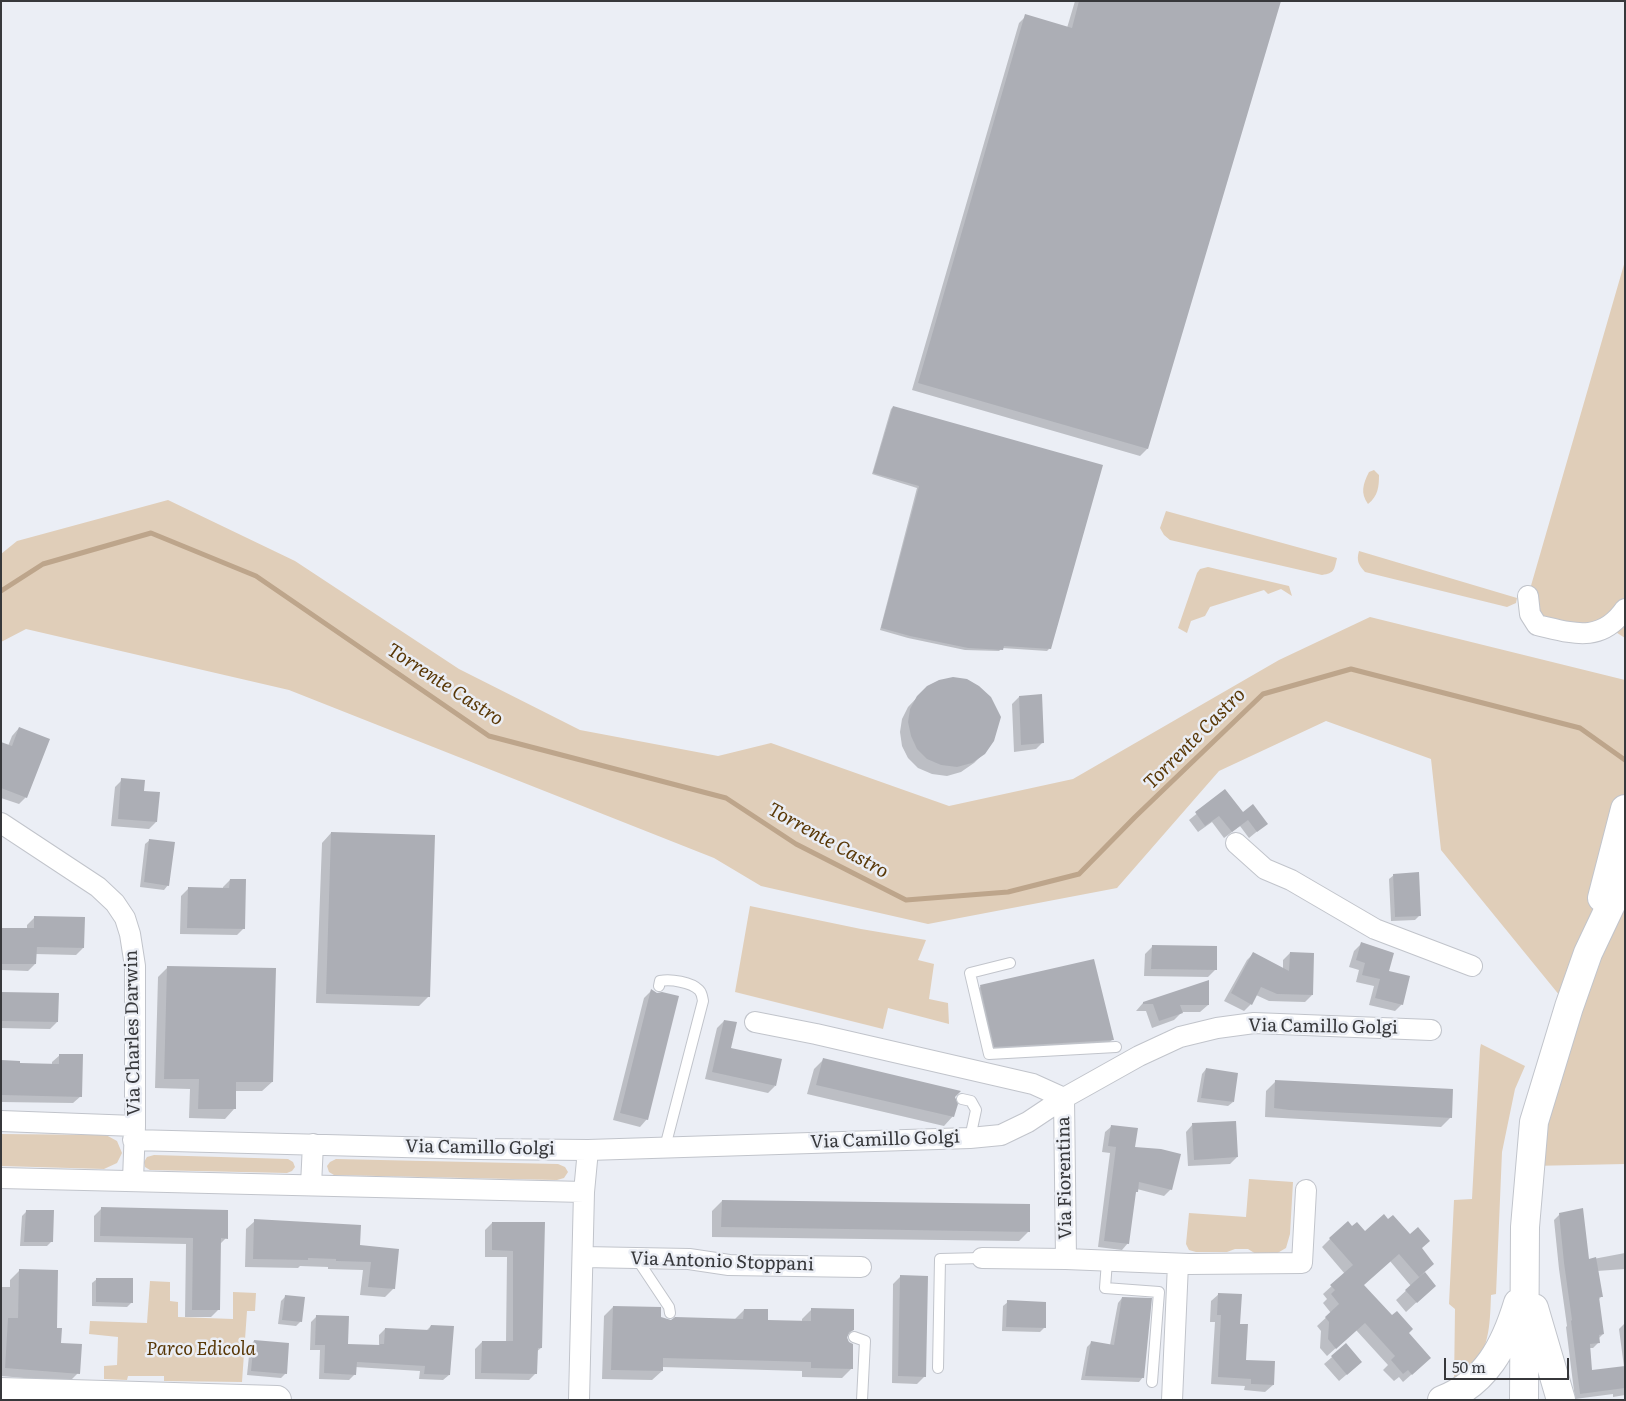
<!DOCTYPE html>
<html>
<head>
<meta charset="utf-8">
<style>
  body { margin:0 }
  #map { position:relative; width:1626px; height:1401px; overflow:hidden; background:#ebeef5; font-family:Literata,serif }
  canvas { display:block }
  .frame { position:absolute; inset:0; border:2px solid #37383b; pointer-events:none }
  .scale { position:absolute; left:1444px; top:1358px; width:125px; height:22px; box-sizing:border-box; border:2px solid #37383b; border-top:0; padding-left:6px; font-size:15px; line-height:18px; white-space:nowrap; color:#37383b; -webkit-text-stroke:4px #ebeef5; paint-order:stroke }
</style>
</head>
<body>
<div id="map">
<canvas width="1626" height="1401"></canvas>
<div class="frame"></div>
<div class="scale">50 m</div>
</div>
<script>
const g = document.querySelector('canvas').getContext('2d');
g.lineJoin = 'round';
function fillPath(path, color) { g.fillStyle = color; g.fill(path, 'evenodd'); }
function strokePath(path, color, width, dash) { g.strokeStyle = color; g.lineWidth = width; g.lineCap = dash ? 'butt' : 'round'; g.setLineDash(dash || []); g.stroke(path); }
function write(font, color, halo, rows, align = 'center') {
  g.font = font + ' Literata,serif'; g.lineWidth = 5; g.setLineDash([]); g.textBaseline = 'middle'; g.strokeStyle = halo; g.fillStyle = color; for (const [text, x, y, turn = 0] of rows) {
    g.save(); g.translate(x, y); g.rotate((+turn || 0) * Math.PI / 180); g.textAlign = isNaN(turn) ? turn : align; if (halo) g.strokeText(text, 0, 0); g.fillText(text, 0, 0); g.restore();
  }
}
const green = new Path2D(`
  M1625 261V638L1608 627 1537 625 1528 596Z
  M1374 470 1379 475C1379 487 1378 496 1368 504 1360 493 1363 484 1369 472Z
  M168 500 295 561 459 669 580 730 718 756 771 743 949 806 1073 779 1279 660 1370 617 1625 680V1164L1530 1166 1569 1007 1441 850 1431 759 1326 721 1219 771 1117 888 928 924 761 886 714 858 289 690 26 629 1 642V554L17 541Z
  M1166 511 1337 558C1334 570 1335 573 1322 575L1170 540 1164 535 1160 528Z
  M1359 551 1517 598 1516 603 1507 607 1365 572C1359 565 1356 561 1359 551Z
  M1208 567 1289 586 1292 596 1281 589 1268 594 1264 590 1210 607 1205 616 1191 621 1187 633 1178 628 1197 573 1200 569Z
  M750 906 861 929 926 940 918 960 934 964 929 999 948 1003 949 1024 888 1008 883 1029 735 992Z
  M1481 1044 1525 1066 1515 1089 1502 1152 1496 1294 1491 1295C1490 1321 1490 1345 1474 1366 1469 1373 1460 1379 1454 1385L1455 1309 1449 1304 1454 1200 1472 1199 1480 1049Z
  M1 1134 106 1135 117 1141 122 1153 117 1163 104 1169 1 1166Z
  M154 1155 288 1159 293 1162 295 1167 292 1171 287 1173 150 1170 145 1167 144 1162 147 1157Z
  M336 1159 558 1164 565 1167 568 1172 564 1178 557 1180 334 1175 329 1172 327 1166 330 1162Z
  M1249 1179 1293 1182 1290 1234 1286 1248 1274 1255 1256 1254 1248 1249H1235L1227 1252H1196L1189 1250 1186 1244 1189 1213 1246 1217Z
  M150 1281 170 1282V1301L178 1302V1317L233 1319V1292L256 1293 255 1311H247L242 1382 164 1381V1376H128L127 1380 104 1379V1366L117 1365 118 1337 89 1334 90 1321 147 1323Z`);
const shadow = new Path2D(`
  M1075 1H1279L1147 449 1140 456 912 390 1019 23 1026 16 1067 28Z
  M893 407 1049 649 1047 651 1002 648 999 651 965 650 908 638 880 630 917 488 872 474 891 409Z
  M927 687 984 753 974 763 961 772 947 776 932 774 918 768 908 758 902 746 900 732 902 719 908 707Z
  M1019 697 1043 742 1036 749 1014 752 1012 704Z
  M19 728 26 797 19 804 1 798V743L8 746 12 736Z
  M122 780 143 792 156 822 149 829 111 826 115 787Z
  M1225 791 1243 814 1266 824 1249 838 1240 826 1224 838 1212 822 1198 832 1189 820Z
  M331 833 429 996 419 1006 316 1003 322 843Z
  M150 840 168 885 164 890 140 887 145 844Z
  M1394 875 1419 916 1415 920 1391 921 1389 879Z
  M230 880 244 928 237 935 180 934 181 896 188 889H223V887Z
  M34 918 83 948 76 955 35 954V964L28 971 1 970V929L27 930V925Z
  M1361 944 1387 972 1402 1004 1395 1011 1369 1005 1374 986 1356 982 1359 970 1349 967 1354 951Z
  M1152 947 1216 969 1208 977 1144 976 1145 954Z
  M1254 953 1283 969V960L1290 953 1312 995 1305 1002 1269 1001 1256 995 1251 1004 1244 1011 1224 1001 1247 960Z
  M168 967 272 1082 262 1091H235L234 1109 225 1119 189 1118 190 1089 155 1088 158 977Z
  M981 986 1112 1040 1102 1049 985 1056 971 996Z
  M651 991 647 1119 640 1127 613 1120 644 998Z
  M1 993 57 1022 50 1029 1 1028Z
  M1143 1003 1208 1005 1200 1012H1181V1013L1174 1020 1152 1028 1146 1011H1136Z
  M724 1021 730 1049 775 1086 768 1093 705 1079 717 1028Z
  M60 1055 81 1096 73 1103 1 1102V1061L18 1065H52V1062Z
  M823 1060 954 1097 953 1116 944 1126 807 1094 814 1069Z
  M1206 1069 1233 1102 1228 1106 1197 1102 1202 1074Z
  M1276 1081 1451 1117 1441 1127 1265 1117 1266 1091Z
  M1193 1124 1237 1157 1230 1164 1188 1166 1186 1132Z
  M1112 1126 1134 1148 1171 1189 1164 1196 1137 1189 1135 1193 1128 1243 1122 1250 1098 1247 1110 1153 1102 1152 1105 1132Z
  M722 1201 1028 1232 1019 1241 712 1237V1211Z
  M101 1209 226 1238 219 1245 218 1310 211 1317H185L186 1244 94 1242V1216Z
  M26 1212 51 1242 47 1246H20L22 1216Z
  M1560 1214 1588 1260 1625 1253V1269L1597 1271 1602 1296 1598 1300 1603 1334 1598 1339V1343L1593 1348H1589L1590 1371 1624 1367 1619 1329 1625 1323V1395L1613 1397V1394L1575 1399 1566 1327 1567 1326 1559 1269 1554 1220Z
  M255 1221 359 1247 394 1288 385 1297 360 1295 363 1270 328 1269V1267L300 1266 298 1268 245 1267 246 1229Z
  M492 1223H543L541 1348 536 1352V1373L529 1380 475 1379V1349L482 1342H506L507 1257H485V1230Z
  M1352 1228 1365 1233 1421 1248 1423 1273 1434 1286 1406 1312 1396 1300 1411 1286 1390 1261 1363 1285 1407 1333 1421 1366 1403 1382 1399 1377 1394 1381 1383 1370 1388 1365 1356 1330 1327 1356 1320 1348 1321 1331 1317 1326 1331 1313 1323 1303 1327 1299 1323 1294 1345 1274 1322 1247 1330 1239Z
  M19 1271 56 1329 60 1344 78 1373 69 1382 1 1376V1287H10V1280Z
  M900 1277 925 1376 917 1384 892 1383 893 1284Z
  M97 1279 132 1302 127 1307 92 1306V1283Z
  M1219 1294 1239 1325 1245 1361 1273 1385 1265 1392 1244 1390 1245 1386 1211 1384 1215 1322H1210L1211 1301Z
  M286 1296 301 1321 296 1326 278 1324 281 1301Z
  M1122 1298 1143 1377 1139 1382 1081 1380 1087 1347 1092 1342 1110 1345 1118 1303Z
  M1008 1302 1044 1328 1040 1332 1002 1331 1003 1306Z
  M613 1307 671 1321 734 1320 744 1310 767 1321 802 1322V1319L812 1309 853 1330 847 1336 852 1368 842 1378 802 1377V1371L662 1367V1371L652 1380 602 1379 604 1316Z
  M317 1316 346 1345 379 1347V1335L385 1329 426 1331 431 1326 449 1375 443 1380 419 1379 420 1371 355 1367V1374L349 1380 319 1379 320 1350H310L311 1322Z
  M254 1341 286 1373 281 1378 247 1375 250 1346Z
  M1346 1345 1353 1369 1339 1381 1324 1364Z`);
const stream = new Path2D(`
  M1 591 43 564 151 533 256 576 489 736 726 798 796 844 906 900 1008 892 1079 874 1135 817 1263 694 1351 669 1580 728 1625 760`);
const building = new Path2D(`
  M1079 1H1281L1148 449 918 383 1025 14 1072 28Z
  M893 406 1103 465 1051 649 1004 646 1003 650 968 648 910 636 881 628 919 486 873 473Z
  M953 677 967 679 979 686 991 697 1001 717 994 741 985 754 972 763 957 767 941 765 927 759 917 749 911 736 908 722 910 709 917 696 927 686 939 680Z
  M1042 694 1044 743 1021 745 1019 696Z
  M19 727 50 739 27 798 1 788V742L12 746Z
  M121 778 145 780 144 791 160 792 157 822 118 819Z
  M1225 789 1243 812 1253 804 1268 824 1257 832 1248 820 1232 832 1219 816 1205 826 1195 812Z
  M331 832 435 835 430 997 326 994Z
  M149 839 175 842 169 886 144 882Z
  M1419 872 1421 916 1395 917 1393 874Z
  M230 879H246L245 929 187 928 188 887 229 888Z
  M34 916 85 917 84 948 37 947 36 964H1V928H34Z
  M1361 942 1394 953 1389 971 1410 976 1403 1005 1375 998 1380 979 1362 975 1365 963 1356 960Z
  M1152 945 1217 946V970L1151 969Z
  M1253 952 1289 971 1290 952 1314 953 1313 995 1277 994 1261 987 1252 1005 1231 993Z
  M1094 959 1114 1040 994 1047 980 985Z
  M167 966 276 968 273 1082H236V1109H198L199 1079H164Z
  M1209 980V1005H1180L1183 1013 1159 1021 1153 1004H1143V1002Z
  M651 989 657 993 662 992 679 996 648 1120 620 1113Z
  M1 992 59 993 58 1022 1 1021Z
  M724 1020 737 1022 731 1048 782 1059 776 1086 712 1072Z
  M59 1054H83L82 1097 1 1095V1060L20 1061V1063L59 1064Z
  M823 1058 961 1091 955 1097 958 1104 954 1117 816 1085Z
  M1206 1068 1238 1073 1234 1102 1201 1098Z
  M1275 1080 1453 1089 1452 1118 1289 1110 1274 1108Z
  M1236 1121 1238 1157 1194 1160 1192 1123Z
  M1111 1125 1138 1128 1135 1147 1161 1149 1181 1154 1172 1190 1139 1182 1138 1192H1136L1129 1244 1104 1241 1116 1147 1108 1146Z
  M722 1200 1030 1204V1232L721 1227Z
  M101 1207 228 1210V1239L221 1238 220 1310H192L193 1238 100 1236Z
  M1583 1208 1589 1259 1596 1257 1603 1297H1599L1604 1334 1599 1335 1600 1343 1590 1344 1592 1370 1625 1366V1388L1580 1394 1571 1321 1572 1320 1564 1263 1559 1213Z
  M26 1210H54L53 1242H24Z
  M1384 1214 1388 1219 1393 1215 1410 1234 1418 1227 1430 1241 1422 1248 1434 1264 1419 1277 1399 1254 1364 1285 1392 1315 1397 1311 1413 1329 1409 1333 1431 1358 1412 1375 1408 1370 1403 1374 1391 1360 1395 1356 1365 1323 1336 1349 1328 1339 1329 1322 1325 1317 1339 1304 1331 1294 1335 1290 1330 1285 1353 1265 1329 1238 1348 1221 1352 1226 1357 1222 1365 1231Z
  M254 1219 361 1225 360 1245 399 1249 395 1289 368 1287 371 1262 336 1261V1259L308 1258V1260L253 1259Z
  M492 1222H545L542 1348H538L537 1374 481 1373 482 1341H513V1251L492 1250Z
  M19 1269 58 1270 57 1328H62L61 1343 82 1344 80 1374 5 1368 8 1318H18Z
  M1425 1272 1436 1286 1417 1303 1405 1290Z
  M900 1275 928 1276 926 1377 898 1376Z
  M96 1278H133V1303L96 1302Z
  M1218 1293 1242 1294 1240 1324H1248L1246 1360 1275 1361 1274 1385 1251 1384V1379L1218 1377 1221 1315H1217Z
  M285 1295 305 1297 302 1322 282 1320Z
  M1122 1297 1152 1298 1144 1378 1085 1376 1091 1341 1114 1345Z
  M1007 1300 1046 1302V1328L1006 1327Z
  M613 1306 661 1307V1317L671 1320 675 1317 743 1319 744 1309H768V1320L811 1321V1308L854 1309V1330L849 1332 847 1338 849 1342 853 1344V1369L811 1368V1362L663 1358V1371L611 1370Z
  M316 1315 349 1316 348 1344 380 1345V1344H384L385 1328 429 1330 431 1325 454 1326 450 1375 424 1374 425 1366 357 1362 356 1375 324 1373 325 1345H315Z
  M254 1340 289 1343 287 1374 251 1371Z
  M1346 1343 1362 1362 1347 1375 1331 1356Z`);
const lane = new Path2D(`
  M1010 963 970 973 989 1054 1116 1047
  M659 986 660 981C671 979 691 982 699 990 702 993 702 996 703 1001L665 1147
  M962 1099 971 1101 976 1110 970 1138
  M637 1259 669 1307 670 1313
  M1107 1261 1105 1288 1159 1292 1152 1382
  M854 1337 865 1341 862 1400
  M938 1368 940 1259 982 1258`);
const street = new Path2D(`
  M1528 596 1530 614 1537 625C1572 633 1601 644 1625 609
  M1 823 98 887 115 903 125 918 130 934 135 966V1126L133 1180
  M1236 843 1265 869 1291 880 1375 929 1472 966
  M755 1022 816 1034 1033 1084 1064 1098 1066 1259
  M1 1121 135 1126
  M133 1140 479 1149 588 1150 970 1138 1001 1135 1028 1122 1064 1098 1139 1056 1180 1037 1217 1028 1254 1023 1431 1030
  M1 1178 584 1192
  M311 1185 313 1144
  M583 1257 689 1259 729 1265 861 1267
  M982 1258 1066 1259 1189 1264 1302 1263 1306 1190
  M579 1400 584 1192 588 1150
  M1172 1400 1178 1264`);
const primary = new Path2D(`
  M1602 898 1625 809
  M1534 1308 1561 1400
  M1 1392 277 1400
  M1442 1400C1486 1383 1505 1346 1518 1303
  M1524 1400 1525 1227 1534 1122 1569 1007 1588 953 1625 875`);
const streetNames = [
  ["Via Camillo Golgi",1323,1027,1],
  ["Via Charles Darwin",133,1033,-91],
  ["Via Camillo Golgi",885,1140,-2],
  ["Via Camillo Golgi",480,1148,1],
  ["Via Fiorentina",1065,1178,-91],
  ["Via Antonio Stoppani",722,1262,2]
];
const parkNames = [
  ["Parco Edicola",201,1350]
];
const waterNames = [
  ["Torrente Castro",445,685,33],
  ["Torrente Castro",1195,739,-45],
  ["Torrente Castro",828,841,29]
];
fillPath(green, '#e0ceb9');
fillPath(shadow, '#0003');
strokePath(stream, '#bda58b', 5);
fillPath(building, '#acaeb5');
strokePath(lane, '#c1c4cb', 12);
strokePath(street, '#c1c4cb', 22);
strokePath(primary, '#c1c4cb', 30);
strokePath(lane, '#fff', 10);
strokePath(street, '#fff', 20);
strokePath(primary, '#fff', 28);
write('18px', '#37383b', '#ebeef5', streetNames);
write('italic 18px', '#583706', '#ebeef5', parkNames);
write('italic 19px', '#593807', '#ebeef5', waterNames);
</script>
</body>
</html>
